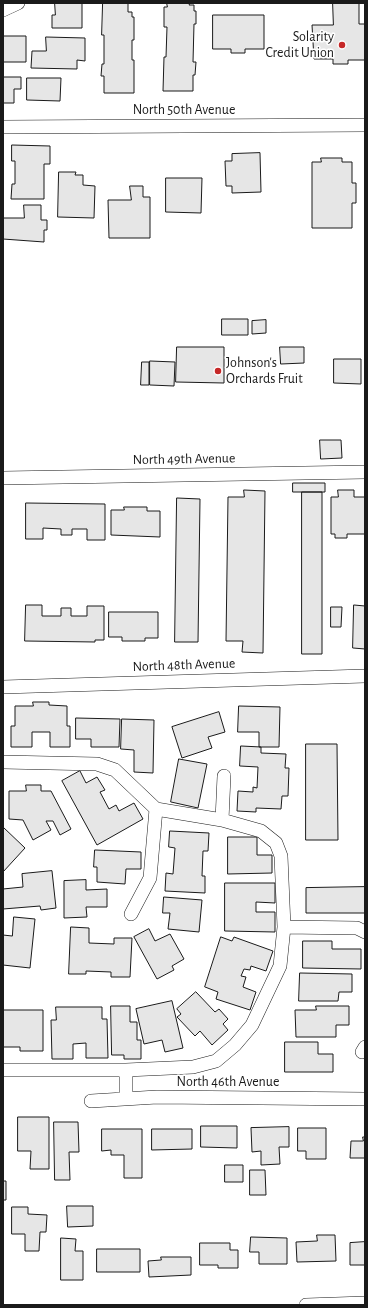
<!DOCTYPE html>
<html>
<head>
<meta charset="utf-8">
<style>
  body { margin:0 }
  #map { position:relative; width:368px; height:1308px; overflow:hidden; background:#fff; font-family:"Alegreya Sans",sans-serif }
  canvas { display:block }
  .frame { position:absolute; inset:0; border:4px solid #1a1a1a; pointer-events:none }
</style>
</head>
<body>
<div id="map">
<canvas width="368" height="1308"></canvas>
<div class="frame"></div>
</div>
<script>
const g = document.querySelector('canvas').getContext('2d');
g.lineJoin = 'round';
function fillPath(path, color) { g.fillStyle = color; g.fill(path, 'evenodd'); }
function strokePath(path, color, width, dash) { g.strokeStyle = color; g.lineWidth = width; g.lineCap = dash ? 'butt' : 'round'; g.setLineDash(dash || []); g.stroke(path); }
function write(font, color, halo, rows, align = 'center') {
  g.font = font + ' "Alegreya Sans",sans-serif'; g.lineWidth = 3; g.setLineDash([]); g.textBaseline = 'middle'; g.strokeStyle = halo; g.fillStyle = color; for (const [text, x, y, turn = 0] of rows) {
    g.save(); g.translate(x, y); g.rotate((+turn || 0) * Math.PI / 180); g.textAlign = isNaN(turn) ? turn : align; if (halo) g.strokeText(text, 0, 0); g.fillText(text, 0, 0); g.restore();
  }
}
const building = new Path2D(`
  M55 3H82V28H52V15H55Z
  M103 3H128V12H132V17H134V40H132V60H134V93H104V76H101L102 64H104V35H102Z
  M167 3H190L189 5H194V11H196V24H194L193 62H196L195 75H193V91H163L164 57H166L167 27H164V7H167Z
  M333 3H359V24H365V60H348V64H333V59H314L312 25H333Z
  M213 15H264V49H245V53H231V49H213Z
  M3 36H26V62H3Z
  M46 37 85 38V61L77 60V69L31 68 32 51H46Z
  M3 77H21V89H14V103H3Z
  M27 78H61L60 101 27 100Z
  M12 145 50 146V164H44V199H11L12 184H15V161H12Z
  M260 153 261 192 232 193V186H226L225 161H232V154Z
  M321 158H342V162H352V183H356V203H352V228H312V162H321Z
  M59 172H76L75 175H83V185L95 186 94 218 58 217Z
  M166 178H202L201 213 166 212Z
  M130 186H143V197H150V238H109L108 200H131Z
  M24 205H41V220H47V230H44V242L3 239V216V218H24Z
  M222 319H248V335H222Z
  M266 320V333L252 334V321Z
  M177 347H224V383L176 382Z
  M280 347H304V363L281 364Z
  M334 359H361V384L334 383Z
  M150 361 175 362 174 386 150 385Z
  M142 362H149V385H141Z
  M320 440H341L342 458 321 459Z
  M293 483H325V492H293Z
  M244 490 265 491 263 653 242 652 243 641H226L228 497H244Z
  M338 490H354V497H365V534H347V538H335V534H331V497H338Z
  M302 492H322V654H302Z
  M177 498 200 499 198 642H175Z
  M26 503 105 504V540H87V529H72V535H61V529L43 528V539H26Z
  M124 507H147V511H160V537L111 535V510H124Z
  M26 605H42V616H61V608H71V616H87V606H104V640H95V642L25 641Z
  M354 605 365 606V649L353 648Z
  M331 607H342L341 627H331Z
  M109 612H158V638H145V641H122V637H109Z
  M33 702H49V705L67 706V726H70V747H50V732H32V747H11V726H15V706H33Z
  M239 706 280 707 279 747H259V732H238Z
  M219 712 225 732 208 737 212 748 182 758 172 727Z
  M76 718 120 719 119 747H91V739H76Z
  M122 719 154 720 153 773 134 772V750L121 749Z
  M306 744H337L338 840H306Z
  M241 746 261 747V753L286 754 285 768H289L288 796H282L281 809 256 808V812L237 811 238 791 253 792V787L257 788 258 767 240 766Z
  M179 759 207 764 198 808 171 802Z
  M80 771 86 783 97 777 105 790 100 792 109 809 116 805 119 811 134 803 143 819 97 845 62 781Z
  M26 785H41V791H51L71 829 60 835 53 821H46L51 830 33 840 23 820 9 819V791H26Z
  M3 827 25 848 3 872Z
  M170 831 209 833 208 851H203L202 876H205V893L165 891 166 873 173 874 175 848 169 847Z
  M228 837H257V855H272V873L228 874Z
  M95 850 141 852V869H126L125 884 97 882V867H94Z
  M52 871 56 908 41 910 40 906 3 909V889L23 887 22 874Z
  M86 880V890L107 889V907H86L87 917 64 918V881Z
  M225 883H275V903L256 902V912H275V932L225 931Z
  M365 887V913H306V888Z
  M164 897 202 900 199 932 168 929 170 913H163Z
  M14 917 35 919 30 968 3 965V935L12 936Z
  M71 927 89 928V943L114 944V938H132L130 977H111V972L86 971V974H69Z
  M149 929 155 941 170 934 184 959 172 966 174 970 157 979 134 937Z
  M221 937 232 941 234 937 273 951 266 971 251 966 250 970 244 969 241 976 246 977 243 987 256 992 250 1010 216 999 218 992 205 987Z
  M303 941H332V949H361V969L303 968Z
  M300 973 352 974V992H339L338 1001H299Z
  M196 992 215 1012 219 1009 228 1019 223 1024 228 1030 212 1045 200 1031 195 1036 177 1017 181 1014 177 1009Z
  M172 1001 183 1048 165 1052 162 1040 144 1044 136 1009Z
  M111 1006H130V1022H137V1040H141V1059H124V1055H112Z
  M316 1006H349V1025H336V1037H296L295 1010H316Z
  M56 1007H102V1019H107L108 1058H86V1043L73 1044V1059H52L51 1020H56Z
  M3 1010H43V1051H20V1047H3Z
  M285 1042H318V1054H333V1072H285Z
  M18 1117H49V1169H30L31 1151H18Z
  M54 1122H78L79 1152H69L70 1180H55Z
  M201 1126H237V1148L201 1147Z
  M289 1127V1147H279L280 1164 261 1165V1151L252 1152 251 1128Z
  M298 1128H326V1159H306V1151H298Z
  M102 1129H142V1178H124V1155H111V1150L102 1151Z
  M152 1129H192V1149L152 1150Z
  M363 1137H365V1158H350L351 1141H363Z
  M225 1165H243V1182H225Z
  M250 1170H265L266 1195H250Z
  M3 1181H6V1200H3Z
  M67 1206H93V1226L68 1227Z
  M12 1207H28V1214L47 1215 46 1232H40L39 1251H25V1234H12Z
  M317 1235H335L336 1261 297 1262 296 1242 317 1241Z
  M251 1237 287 1238V1264H259V1252H250Z
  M61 1238 76 1239 75 1251H83V1280H61Z
  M365 1242V1265H350V1243Z
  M200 1243H230V1250H238V1268H218V1265H200Z
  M97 1249H140V1272H97Z
  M161 1257H191V1275L149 1277 148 1261 161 1260Z`);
const street = new Path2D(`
  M3 10 18 3
  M3 127 365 125
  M3 478 365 472
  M3 687 365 676
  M3 762 97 764 115 770 156 809 222 820 261 831 276 843 281 856 284 927 280 966 252 1025 235 1045 216 1061 193 1067 126 1070H3
  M222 820 224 776
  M131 914 150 878 156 809
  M284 927 357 928 365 932
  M362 1052 365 1047
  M126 1070V1099
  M91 1101 157 1097 365 1099
  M306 1305 365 1303`);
const markers = [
  [342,45,4,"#c62828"],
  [218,371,4,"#c62828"]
];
const poiNames = [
  ["Solarity",334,37],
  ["Credit Union",334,53],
  ["Johnson's",226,363,"left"],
  ["Orchards Fruit",226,379,"left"]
];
const streetNames = [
  ["North 50th Avenue",184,110],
  ["North 49th Avenue",184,459,-1],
  ["North 48th Avenue",184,665,-2],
  ["North 46th Avenue",228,1082]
];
fillPath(building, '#e6e6e6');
strokePath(building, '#1a1a1a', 1);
strokePath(street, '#1a1a1a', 14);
strokePath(street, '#fff', 13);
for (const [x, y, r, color] of markers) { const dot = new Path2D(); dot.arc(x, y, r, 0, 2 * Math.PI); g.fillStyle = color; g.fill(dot); strokePath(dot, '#fff', 1.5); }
write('14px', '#1a1a1a', '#fff', poiNames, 'right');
write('14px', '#1a1a1a', '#fff', streetNames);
</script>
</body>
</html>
